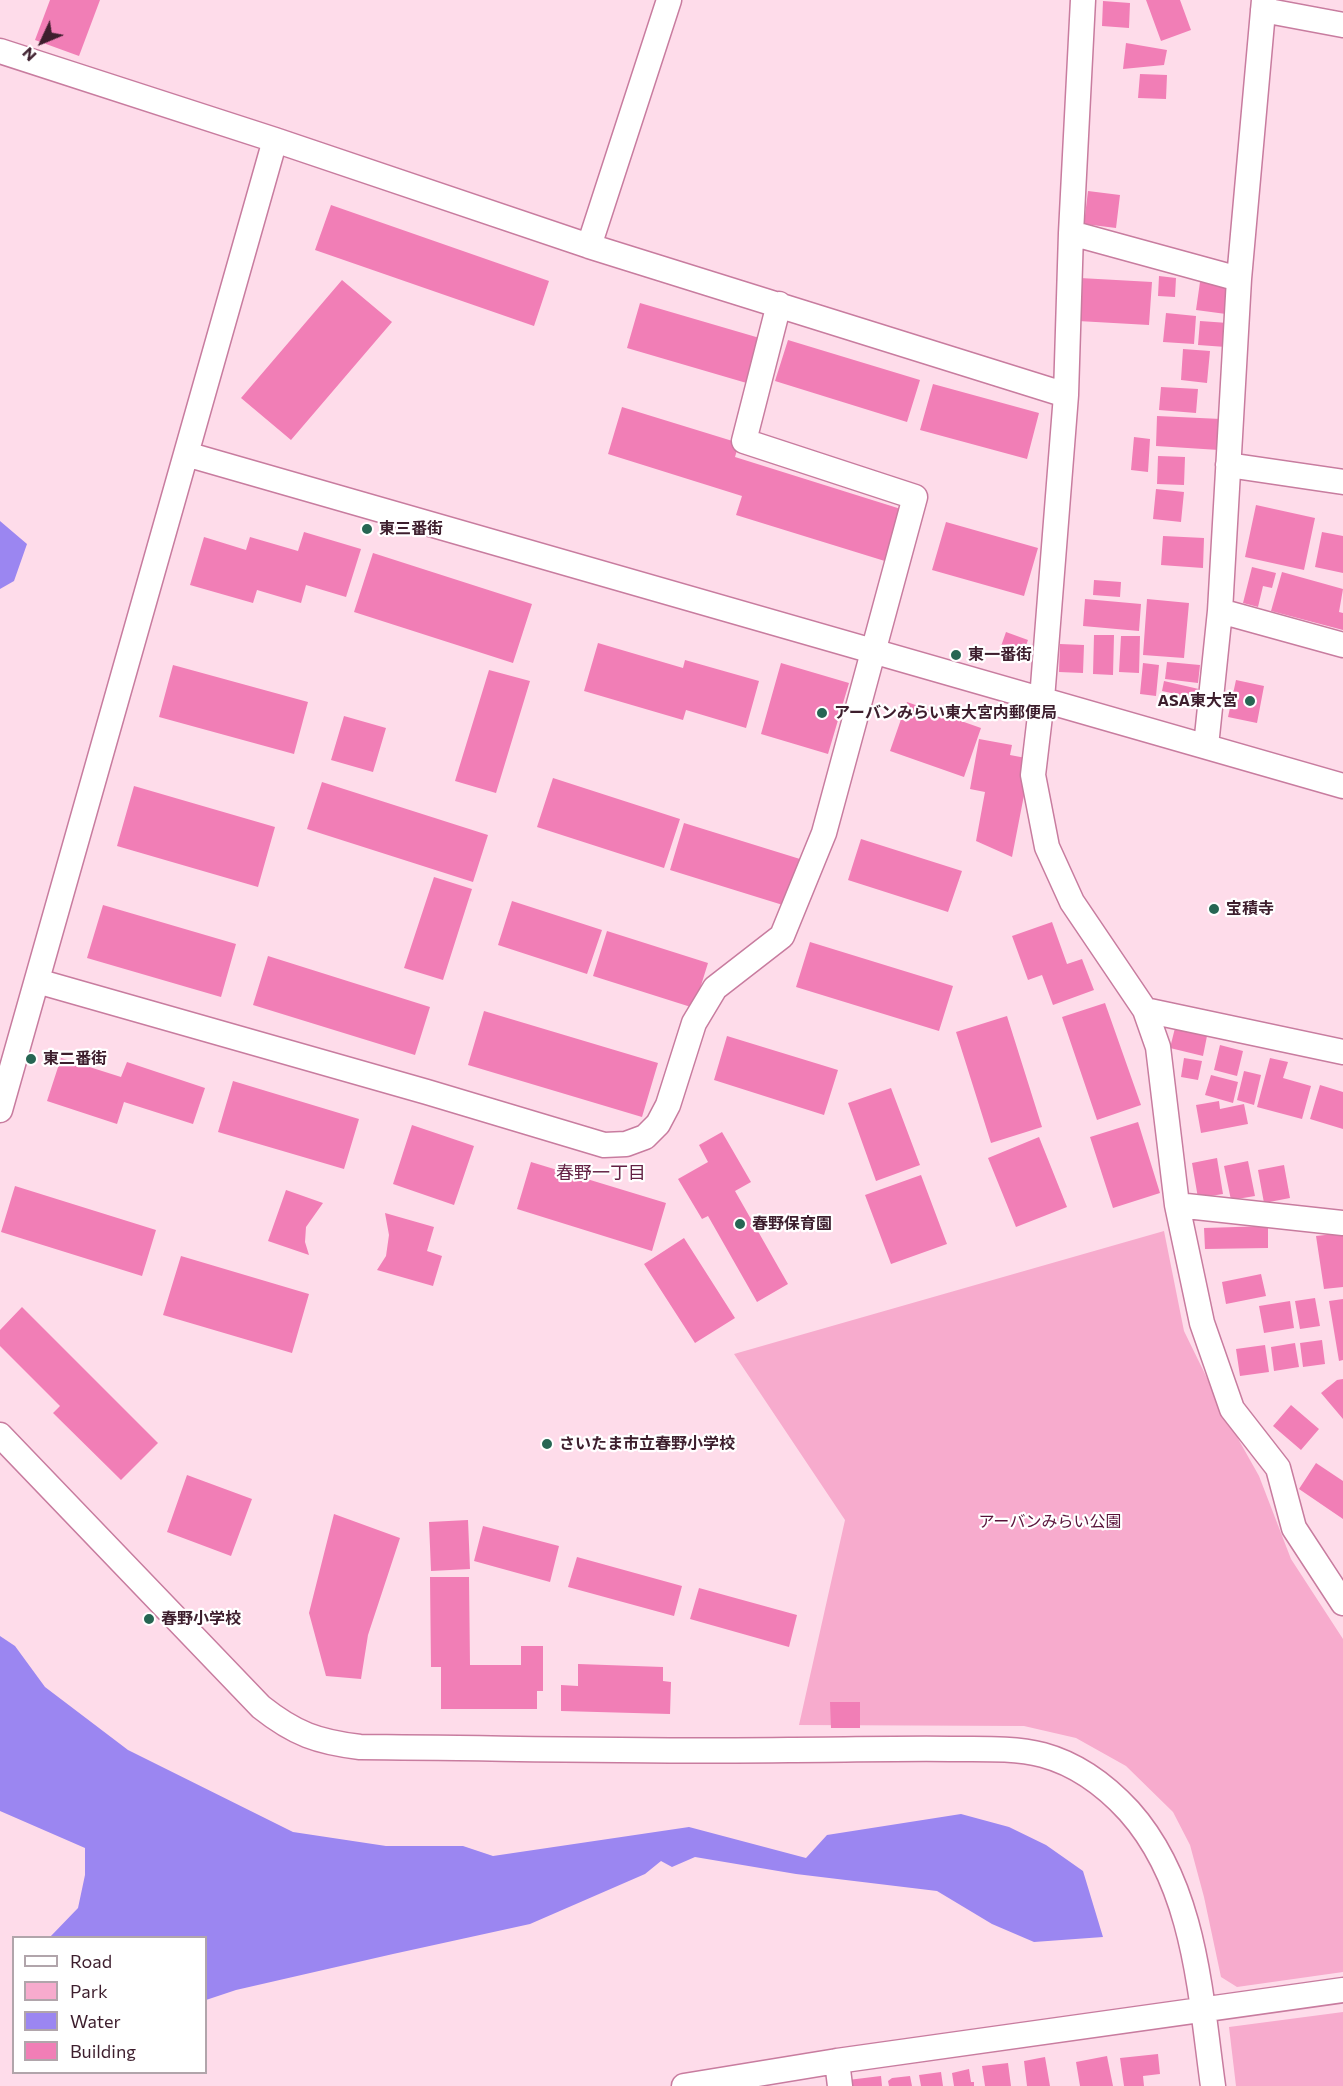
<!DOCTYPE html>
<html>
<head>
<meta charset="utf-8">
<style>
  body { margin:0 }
  #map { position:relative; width:1343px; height:2086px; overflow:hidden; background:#fedcea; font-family:Commissioner,sans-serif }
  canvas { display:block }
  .legend { position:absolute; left:12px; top:1936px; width:195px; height:138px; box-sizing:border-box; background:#fff; border:2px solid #b1a5ab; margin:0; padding:8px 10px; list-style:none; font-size:18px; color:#3d1e2d }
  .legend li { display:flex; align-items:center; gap:12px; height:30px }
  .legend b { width:30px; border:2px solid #b1a5ab }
  .north { position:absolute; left:12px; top:12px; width:60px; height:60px; -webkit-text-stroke:4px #fff; paint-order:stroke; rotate:226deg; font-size:16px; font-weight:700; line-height:24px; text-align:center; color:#3d1e2d }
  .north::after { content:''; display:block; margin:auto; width:21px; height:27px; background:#3d1e2d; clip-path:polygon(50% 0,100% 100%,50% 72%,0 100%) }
</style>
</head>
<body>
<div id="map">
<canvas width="1343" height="2086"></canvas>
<ul class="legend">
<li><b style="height:8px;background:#fff"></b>Road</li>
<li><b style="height:16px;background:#f7abcd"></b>Park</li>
<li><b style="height:16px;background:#9b86f1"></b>Water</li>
<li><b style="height:16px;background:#f17eb6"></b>Building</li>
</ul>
<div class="north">N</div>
</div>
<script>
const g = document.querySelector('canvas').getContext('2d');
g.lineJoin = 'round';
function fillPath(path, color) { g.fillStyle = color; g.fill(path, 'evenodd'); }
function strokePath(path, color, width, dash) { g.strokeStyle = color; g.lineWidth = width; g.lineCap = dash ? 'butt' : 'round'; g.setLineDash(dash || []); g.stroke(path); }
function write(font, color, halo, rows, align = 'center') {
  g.font = font + ' Commissioner,"Noto Sans JP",sans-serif'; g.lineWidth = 4.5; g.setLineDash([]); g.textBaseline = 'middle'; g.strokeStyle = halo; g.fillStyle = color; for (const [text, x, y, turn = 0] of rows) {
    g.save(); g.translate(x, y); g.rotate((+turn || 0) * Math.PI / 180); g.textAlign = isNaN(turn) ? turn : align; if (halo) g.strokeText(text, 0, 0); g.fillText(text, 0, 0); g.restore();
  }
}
const green = new Path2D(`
  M1164 1231 1184 1331 1227 1419 1259 1476 1291 1559 1343 1639V1972L1237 1987 1221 1977 1204 1897 1190 1845 1173 1812 1126 1766 1076 1738 1024 1726 799 1725 845 1520 734 1354Z
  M1343 2012V2086H1236L1229 2027Z`);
const water = new Path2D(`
  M0 521 27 544 14 581 0 589Z
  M0 1636 15 1646 45 1687 128 1750 293 1832 386 1846H463L493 1856 689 1827 806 1858 827 1835 961 1814 1009 1827 1046 1845 1083 1871 1103 1937 1034 1942 992 1924 937 1891 796 1874 695 1857 672 1867 661 1861 645 1874 530 1924 393 1954 236 1990 206 2000V1938L50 1937 78 1908 85 1875V1848L0 1811Z`);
const building = new Path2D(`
  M50 0H100L79 56 35 40Z
  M1146 0H1180L1191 30 1161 41Z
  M1103 1 1130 3 1129 28 1102 26Z
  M1126 43 1167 50 1164 65 1123 69Z
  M1140 74 1167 75 1166 99 1138 98Z
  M1088 191 1120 195 1116 228 1084 224Z
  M331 205 549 281 534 326 315 250Z
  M1159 276 1176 278 1175 297 1158 296Z
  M1080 278 1152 282 1149 325 1078 321Z
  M342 280 392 322 291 440 241 398Z
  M1200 282 1230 286 1226 314 1196 310Z
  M640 303 763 339 750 384 627 348Z
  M1166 313 1196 316 1194 344 1163 342Z
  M1200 321 1228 323 1226 347 1198 345Z
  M788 340 920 380 907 422 775 381Z
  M1183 349 1210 351 1207 383 1181 380Z
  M933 384 1039 413 1027 459 920 430Z
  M1161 387 1198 389 1196 413 1159 410Z
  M622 407 739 443 735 457 904 510 888 562 736 515 742 496 608 454Z
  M1157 416 1221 419 1219 450 1156 446Z
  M1134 437 1150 439 1148 472 1131 470Z
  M1158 456 1185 457 1184 485 1157 484Z
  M1156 489 1184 492 1181 522 1153 519Z
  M1256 505 1315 518 1304 570 1245 557Z
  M946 522 1038 548 1024 596 932 570Z
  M304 532 361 549 346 597 306 585 301 603 257 590 253 603 190 585 204 537 246 550 250 537 298 551Z
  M1322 532 1343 536V573L1315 567Z
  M1163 536 1204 538 1203 568 1161 565Z
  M373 553 532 604 513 663 354 612Z
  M1252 567 1276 573 1272 588 1263 586 1258 607 1243 603Z
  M1282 572 1343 589 1339 612 1343 613V630L1271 611Z
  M1094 580 1121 582 1120 597 1093 595Z
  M1085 599 1141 604 1139 631 1083 626Z
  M1147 599 1189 603 1184 658 1143 655Z
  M1006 632 1028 640 1022 656 1000 649Z
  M1094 635H1114L1113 675 1093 674Z
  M1121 636H1140L1139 673 1119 672Z
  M598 643 683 668 685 660 759 681 746 728 686 710 683 720 584 691Z
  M1060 644 1084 645 1083 673 1059 672Z
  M1167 662 1200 665 1198 683 1165 679Z
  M781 663 849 683 828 754 761 734Z
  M1143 663 1159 665 1156 696 1140 694Z
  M173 665 308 702 294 754 159 717Z
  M489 670 530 681 496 793 455 781Z
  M1236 680 1264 686 1257 723 1228 717Z
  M1164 681 1203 690 1199 707 1174 701 1176 694 1162 691Z
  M907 702 981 728 964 777 890 751Z
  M344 716 386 728 373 772 331 760Z
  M979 739 1012 745 1010 755 1031 759 1012 857 976 841 985 792 970 789Z
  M553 778 680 819 664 868 537 827Z
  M322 782 488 835 473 882 307 829Z
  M134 786 275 827 258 887 117 846Z
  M684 823 800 859 786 906 670 870Z
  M861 839 962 871 948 912 848 880Z
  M434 877 472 889 443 980 404 968Z
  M512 901 602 930 587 974 498 945Z
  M103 905 236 944 221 997 87 958Z
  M1052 922 1067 964 1082 959 1094 990 1053 1005 1042 975 1028 980 1012 936Z
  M607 931 708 963 694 1008 593 976Z
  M810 942 953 986 939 1031 796 987Z
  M268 956 430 1007 415 1055 253 1005Z
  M1105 1003 1141 1105 1097 1120 1062 1017Z
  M484 1011 658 1063 642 1117 468 1065Z
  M1007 1016 1042 1127 991 1143 956 1032Z
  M1175 1028 1207 1036 1203 1056 1170 1048Z
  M727 1036 838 1070 824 1115 714 1080Z
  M1220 1045 1243 1051 1237 1076 1214 1070Z
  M61 1058 121 1077 127 1062 205 1088 193 1124 124 1102 117 1124 47 1101Z
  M1184 1058 1202 1061 1198 1080 1181 1077Z
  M1270 1058 1288 1062 1283 1078 1311 1086 1302 1119 1257 1107Z
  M1244 1071 1261 1075 1254 1105 1237 1100Z
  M1211 1075 1238 1082 1233 1103 1205 1095Z
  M233 1081 359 1119 344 1169 218 1132Z
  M1320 1085 1343 1092V1129L1310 1119Z
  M891 1088 920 1165 876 1181 848 1103Z
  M1219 1101 1220 1109 1244 1104 1248 1124 1201 1133 1196 1105Z
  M1138 1122 1160 1193 1113 1208 1090 1137Z
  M412 1125 474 1146 454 1205 393 1184Z
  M722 1132 751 1182 735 1191 788 1284 757 1302 708 1216 702 1219 678 1179 708 1162 699 1145Z
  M1039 1137 1067 1207 1016 1227 988 1158Z
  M1217 1158 1223 1194 1198 1198 1192 1163Z
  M1248 1161 1255 1196 1231 1200 1224 1166Z
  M531 1162 666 1203 652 1251 517 1209Z
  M1284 1165 1290 1198 1264 1203 1258 1170Z
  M921 1175 947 1244 891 1264 865 1195Z
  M15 1186 156 1230 142 1276 1 1232Z
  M286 1190 323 1203 306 1227 305 1242 309 1255 268 1241Z
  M385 1213 434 1227 427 1251 442 1256 433 1286 377 1270 386 1256 389 1235Z
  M1268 1226V1248L1205 1249 1204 1228Z
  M1343 1233V1287L1324 1289 1316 1236Z
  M684 1238 735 1318 695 1343 644 1264Z
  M181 1256 309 1294 292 1353 163 1315Z
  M1261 1274 1266 1296 1226 1304 1222 1282Z
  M1315 1298 1320 1326 1300 1329 1295 1301Z
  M1343 1299V1360L1339 1361 1329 1301Z
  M1290 1301 1294 1328 1264 1333 1259 1306Z
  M22 1307 158 1443 121 1480 53 1413 60 1406 0 1346V1330Z
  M1322 1340 1325 1364 1303 1367 1300 1343Z
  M1295 1343 1299 1367 1274 1371 1271 1347Z
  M1265 1345 1269 1372 1240 1376 1236 1349Z
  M1343 1379V1419L1321 1393 1337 1380Z
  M1291 1405 1319 1429 1301 1450 1273 1426Z
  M1316 1463 1343 1481V1519L1299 1489Z
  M187 1475 252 1499 231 1556 167 1532Z
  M334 1514 400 1538 368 1635 361 1679 326 1676 309 1613Z
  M468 1520 470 1569 431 1571 429 1522Z
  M483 1526 559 1546 550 1582 474 1561Z
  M577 1557 682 1586 674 1616 568 1587Z
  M430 1577H469L470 1665H521V1646H543V1691H537V1709H441V1667H431Z
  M699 1588 797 1615 789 1647 690 1619Z
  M578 1664 663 1667V1681L671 1682 670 1714 561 1711V1685L578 1686Z
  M830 1702H860V1728H831Z
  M1158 2054 1160 2074 1143 2076 1144 2086H1124L1120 2058Z
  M1107 2056 1113 2086H1080L1076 2062Z
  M1045 2057 1050 2086H1027L1024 2061Z
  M1008 2063 1011 2086H985L982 2066Z
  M969 2069 971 2082H974V2086H954L952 2073Z
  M941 2072 943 2086H921L919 2075Z
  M881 2076 882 2086H849L848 2080Z
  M910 2076 912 2086H889L888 2081 892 2078Z`);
const minor = new Path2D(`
  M1083 0 1071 233 1066 395 1042 699 1033 775 1047 847 1072 902 1145 1010 1158 1047 1177 1205 1202 1323 1232 1409 1278 1468 1294 1528 1343 1603
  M1263 10 1343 25
  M0 51 275 140 589 246 1066 395
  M1071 233 1239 279
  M589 246 669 0
  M186 454 1343 786
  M1228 465 1343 482
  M1220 611 1343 645
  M1206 746 1220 611 1239 279 1264 0
  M37 981 427 1092 604 1145 626 1144 645 1137 658 1124 668 1105 694 1023 715 988 782 936 824 833 915 497 744 441 779 304
  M1145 1010 1343 1052
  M0 1110 275 140
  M1177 1205 1343 1223
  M0 1435 261 1707C295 1734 318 1742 360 1747 503 1748 646 1752 789 1750 845 1750 901 1748 957 1749 985 1749 1016 1748 1043 1755 1076 1764 1106 1786 1129 1811 1195 1885 1200 1992 1213 2086
  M837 2061 840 2086
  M684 2086 837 2061 1343 1990`);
const markers = [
  [367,529,6,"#266653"],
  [956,655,6,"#266653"],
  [1250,701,6,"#266653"],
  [822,713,6,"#266653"],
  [1214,909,6,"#266653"],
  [31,1059,6,"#266653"],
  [740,1224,6,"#266653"],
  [547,1444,6,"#266653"],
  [149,1619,6,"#266653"]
];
const poiNames = [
  ["東三番街",379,529],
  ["東一番街",968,655],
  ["ASA東大宮",1238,701,"right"],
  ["アーバンみらい東大宮内郵便局",834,713],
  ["宝積寺",1226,909],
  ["東二番街",43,1059],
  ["春野保育園",752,1224],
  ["さいたま市立春野小学校",559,1444],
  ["春野小学校",161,1619]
];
const parkNames = [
  ["アーバンみらい公園",1050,1522]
];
const neighbourhoodNames = [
  ["春野一丁目",601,1173]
];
fillPath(green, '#f7abcd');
fillPath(water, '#9b86f1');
fillPath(building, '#f17eb6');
strokePath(minor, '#c87c9f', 27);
strokePath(minor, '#fff', 24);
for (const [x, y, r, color] of markers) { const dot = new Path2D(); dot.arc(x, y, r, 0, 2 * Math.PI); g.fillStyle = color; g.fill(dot); strokePath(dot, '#fff', 2); }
write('bold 16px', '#3d1e2d', '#fff', poiNames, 'left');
write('16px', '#581139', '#fff', parkNames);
write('18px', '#632144', '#fff', neighbourhoodNames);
</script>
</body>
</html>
